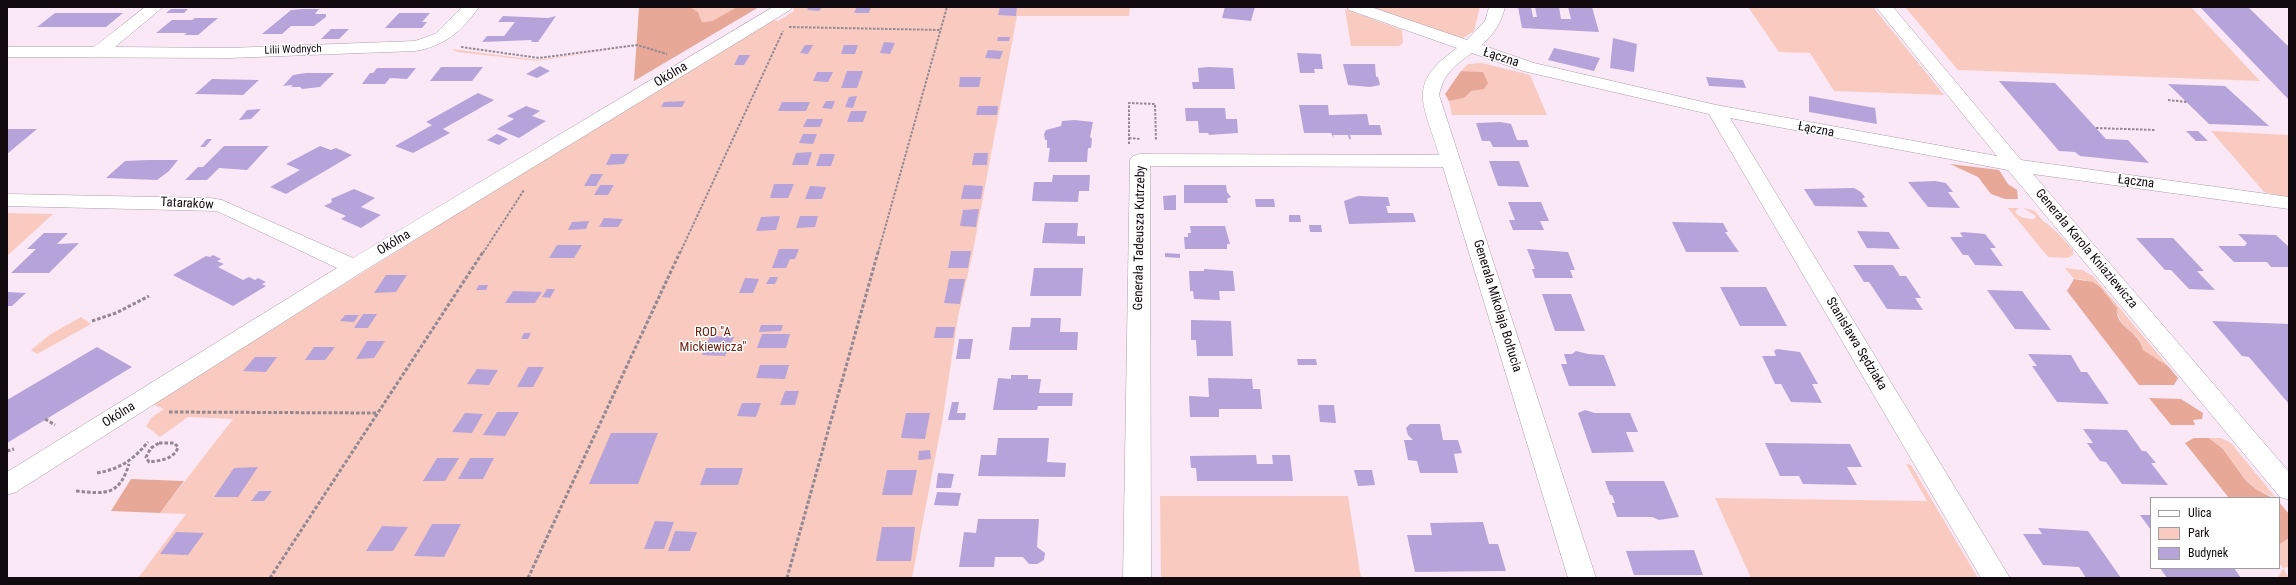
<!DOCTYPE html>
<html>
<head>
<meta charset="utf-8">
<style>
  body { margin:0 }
  #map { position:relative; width:2296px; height:585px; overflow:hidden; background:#fae8f7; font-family:"Roboto Condensed",sans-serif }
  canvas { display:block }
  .frame { position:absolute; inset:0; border:8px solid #110b10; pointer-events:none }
  .legend { position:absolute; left:2150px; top:497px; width:130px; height:72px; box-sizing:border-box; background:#fff; border:1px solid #a09d9f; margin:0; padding:5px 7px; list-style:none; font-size:12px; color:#110b10 }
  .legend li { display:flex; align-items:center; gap:8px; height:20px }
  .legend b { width:20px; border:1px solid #a09d9f }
</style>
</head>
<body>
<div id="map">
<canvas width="2296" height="585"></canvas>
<div class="frame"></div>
<ul class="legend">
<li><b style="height:5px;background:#fff"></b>Ulica</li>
<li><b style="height:11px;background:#f9cbc0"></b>Park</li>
<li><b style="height:11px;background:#b6a3d9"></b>Budynek</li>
</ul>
</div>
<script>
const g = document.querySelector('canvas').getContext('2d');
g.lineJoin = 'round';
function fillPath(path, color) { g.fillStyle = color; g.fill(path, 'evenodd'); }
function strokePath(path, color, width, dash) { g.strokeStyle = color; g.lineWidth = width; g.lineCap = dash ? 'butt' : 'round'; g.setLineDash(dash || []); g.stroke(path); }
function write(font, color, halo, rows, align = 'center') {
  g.font = font + ' "Roboto Condensed",sans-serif'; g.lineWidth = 3; g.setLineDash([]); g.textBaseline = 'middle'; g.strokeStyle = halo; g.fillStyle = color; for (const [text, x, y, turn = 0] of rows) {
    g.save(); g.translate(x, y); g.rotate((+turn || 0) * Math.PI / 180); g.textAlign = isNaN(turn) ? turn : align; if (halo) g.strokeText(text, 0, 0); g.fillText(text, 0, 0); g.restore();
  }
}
const green = new Path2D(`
  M690 7H737L712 21 702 22 698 12Z
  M793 7H1130L1129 16H1017L972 256 958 317 942 422 912 578H138L186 514 160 513 233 419 188 417 160 437 146 426 152 417 164 409 152 404 770 19 778 21 794 11Z
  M1365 7H1480L1474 31 1463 38 1412 24Z
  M1748 7H1873L1944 95 1834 91 1810 53 1779 52Z
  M1905 7H2191L2260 81 1958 70Z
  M1345 9 1402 30 1403 43 1399 46H1351Z
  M635 46 537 61 457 52 452 49 537 60Z
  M1482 63 1530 75 1547 115H1452L1449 101 1464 98 1483 72 1461 71 1468 64Z
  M2211 131 2289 135V198L2264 192Z
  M2008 208H2019L2015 212C2019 218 2028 219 2034 219L2036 216 2023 208C2040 210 2036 216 2046 223 2057 231 2064 240 2073 250V255L2067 258 2048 257Z
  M7 213 53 214 7 256Z
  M2065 268 2082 270 2093 276 2168 366 2143 350C2140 333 2131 335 2123 324 2118 318 2117 311 2114 304 2112 301 2110 300 2107 298 2098 287 2090 278 2074 279Z
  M81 317 91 324 37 354 31 350 51 334Z
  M2209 438H2221L2231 443 2276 498 2257 490 2246 481 2223 449Z
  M1906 464 1911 465 1978 578H1751L1715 498 1927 501Z
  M1160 496H1348L1361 578H1161Z
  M2289 538V567L2283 568 2289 578H2278L2283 568 2279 563V544Z`);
const forest = new Path2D(`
  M639 7H690L698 12 702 22 712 21 737 7H759L634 81Z
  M1461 71 1483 72 1488 83 1484 89 1471 91 1464 98 1449 101 1445 94Z
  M1950 164 1999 170 2008 184 2017 190 2018 199H2005L1991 194 1978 177Z
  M2074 279 2093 282 2101 288 2117 308C2114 327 2140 331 2143 350L2168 366 2178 378 2174 385H2139L2067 291Z
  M2149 398 2181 399 2203 413 2202 419 2193 420 2195 425H2171Z
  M2194 438H2209L2223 449 2246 481 2257 490 2273 498H2229L2185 443Z
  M131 479 184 481 160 513 111 511Z
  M2279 502 2289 514V538L2280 544Z`);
const building = new Path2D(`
  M809 7H822L819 11 807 10Z
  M857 7H871L869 13H854Z
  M1000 7H1017L1016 16 998 15Z
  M1225 7H1255L1251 21 1222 18Z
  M1518 7H1531L1533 17H1537L1535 7H1559L1561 19H1571L1568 7H1592L1599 32 1522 28Z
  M2200 7H2248L2289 47V100Z
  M171 9H188L184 13H166Z
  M303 9H319L315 14H326V17L314 26H291L282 34H262L291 10Z
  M55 13H123L106 27H37Z
  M399 13H430L422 22H427L422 28H385Z
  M503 16 548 18 556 16 538 42H531L532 40 482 42 487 36H504L515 22H498Z
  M195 18H218L198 35H184L187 33H156L172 20H192Z
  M331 29H349L339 39H321Z
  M998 37H1010L1009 41H997Z
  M1613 38 1637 44 1634 72 1610 68Z
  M884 42 895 43 890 54 880 53Z
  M805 45H813L808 54 800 53Z
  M844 45H858L855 54H841Z
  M1554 48 1600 58 1594 71 1548 60Z
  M988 50 1003 51 1000 59 985 58Z
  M1297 53 1321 54 1323 69H1314L1315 73H1300Z
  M739 55H750L744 65H734Z
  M1343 64H1375L1376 77H1378L1380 85 1370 87 1348 85Z
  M540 66 550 71 537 78 526 74Z
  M441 67H483L472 81H430Z
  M1209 67 1233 68 1235 89H1193L1192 82H1199L1198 68Z
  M377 68H416L407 79 390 78 385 84H362L370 73H373Z
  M847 71H863L857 88H841Z
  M817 72H833L828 82 813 81Z
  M306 73H334L320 87 302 89 300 87H291L293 85 283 86 293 75Z
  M960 77H981L979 87H959Z
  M1706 77 1743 80 1746 88 1709 86Z
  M212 79 259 80 243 95 195 94Z
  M1999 81 2055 83 2106 139 2128 140 2149 163 2080 156 2075 152 2059 151Z
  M2168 84 2225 86 2269 126 2209 124Z
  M478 93 494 100 443 129 450 133 413 153 395 146 432 125 426 122Z
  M857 96 853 108 845 107 849 97Z
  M1809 96 1875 108 1877 124 1809 112Z
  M685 101 682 107H661L664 102Z
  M826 101H835L832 109 822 108Z
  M782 102H810L806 111H778Z
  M1299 105H1328L1329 115 1367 114 1369 125H1380L1382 135H1350L1351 139H1349L1348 135H1333L1334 139 1331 133H1304Z
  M526 106 540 111 532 116 546 121 519 138 497 129 514 119 507 116Z
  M978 106H998L997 115H976Z
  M1185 108H1225L1226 119H1237L1238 133 1209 135 1208 133H1199L1198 121H1186Z
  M261 109 251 119 239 120 247 110Z
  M851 111H867L863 122H847Z
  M807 119H823L820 127H803Z
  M1074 120 1093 122 1090 137 1092 139 1091 148H1088L1087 162H1048L1050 148H1047V140H1045L1044 134 1046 130 1061 126 1062 121Z
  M1501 122 1511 124 1517 140H1527L1529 147H1493L1490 141H1482L1476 123Z
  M7 129H37L7 154Z
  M2186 131H2198L2208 141H2196Z
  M497 134 508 139 499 145 487 140Z
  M803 134H817L813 144 799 143Z
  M207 139H212L205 147H200Z
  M224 146H269L247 170 219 168 207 180H185L198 167H203Z
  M320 146 331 150 336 148 352 155 286 194 270 187 300 170 286 164Z
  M812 152 808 165H792L796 153Z
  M974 153H988L987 165H972Z
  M611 154H629L624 164 606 165Z
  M820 154H835L831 166H816Z
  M148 160H178L169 171 157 180 106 178 125 161Z
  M1489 161H1519L1529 187 1498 186Z
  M591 174H603L596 186H584Z
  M1053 175H1090L1089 191H1079L1078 202 1032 201 1034 182H1052Z
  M1935 181 1946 183 1953 192H1948L1960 208 1928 207 1908 182Z
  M774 184H794L788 198H770Z
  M600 185H614L608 195H594Z
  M964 185 983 186 981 199H961Z
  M1184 185H1226L1227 192 1231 197 1227 199 1228 203H1184Z
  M810 186 826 187 822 199H805Z
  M1854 188 1861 192 1865 197 1862 199 1868 207 1815 206 1804 189Z
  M354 189 375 198 361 207 381 215 361 228 341 219 346 216 324 206 332 202 331 199Z
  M1176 195V210H1164L1163 196Z
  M1358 196 1388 197 1390 206H1386L1388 213H1413L1416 222 1349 224 1344 201Z
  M1255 199H1274L1275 207H1256Z
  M1508 202H1541L1549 221H1540L1544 230H1513L1509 220H1515Z
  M979 209 976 227 960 226 963 210Z
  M1289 215H1300L1301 222H1289Z
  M780 216 776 230 756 231 761 217Z
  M800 216H818L815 227 796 228Z
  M604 218 623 219 618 227H599Z
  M589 221 586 229 568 230 572 222Z
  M1672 222 1723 223 1728 232H1725L1739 252H1686Z
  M1045 223H1078L1077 236H1085V244L1042 243Z
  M1309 225H1321L1322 232H1310Z
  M1190 226H1225L1230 244H1227V249H1185L1184 237H1188V233H1191Z
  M1857 231 1889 232 1900 249 1867 248Z
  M1963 232 1985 234 1996 248H1990L2003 266 1975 265 1968 255H1963L1950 237H1963L1960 233Z
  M44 233H68L57 244 79 243 49 273H11L36 249H27Z
  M2238 234 2276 235 2289 247V267H2271L2267 262H2234L2218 246H2245L2247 243Z
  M2136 238H2173L2204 271H2197L2215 290 2189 289 2171 270H2165Z
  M557 245H582L574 258H549Z
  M779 249H799L795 259H790L786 268H772Z
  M1527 249 1568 252 1575 270H1570L1573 278H1535L1532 269H1535Z
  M951 251H971L968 268H948Z
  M1165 253 1180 254V258L1165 257Z
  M213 255 221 259 217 261 224 264 218 267 243 280 249 277 255 280 258 278 266 282 262 284 266 286 233 306 173 275 206 256 210 257Z
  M1853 265H1893L1900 276H1906L1921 298H1915L1923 310 1887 309 1869 282H1864Z
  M1034 268H1083L1081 296H1030Z
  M1204 269 1233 271 1235 291H1219L1220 300 1194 299 1193 291H1190L1189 271H1204Z
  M386 275H407L396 292 374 293Z
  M770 277H778L775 284H766Z
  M745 278 759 279 753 293H739Z
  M949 279H965L960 304 944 303Z
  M479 285H488L486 290H476Z
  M1720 287H1766L1787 326H1740Z
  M547 289H555L550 298 542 297Z
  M1987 290 2022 291 2051 330 2015 329Z
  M513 291 542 292 535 303H505Z
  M7 292 26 293 12 306H7Z
  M1542 294H1571L1585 331H1555Z
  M363 314H377L368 328H354Z
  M345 315H359L354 322 340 321Z
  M1031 318H1061L1060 332H1078L1077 350H1009L1012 327H1030Z
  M1191 320 1231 321 1233 356H1197L1196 340H1191Z
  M2212 321 2289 324V404L2249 357 2242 356Z
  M761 325H783L781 331 759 332Z
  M936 327H955L953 338H934Z
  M524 333H531L528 339H521Z
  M762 334H790L786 348H757Z
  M710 336 734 337 725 356 702 355Z
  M959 339H973L970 359H956Z
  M367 341H385L374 358 356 359Z
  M97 347 132 367 7 443V400Z
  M314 347H335L325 360H305Z
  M1777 349 1800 352 1818 384H1812L1822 403 1791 402 1781 384H1775L1762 356H1776L1774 351Z
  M1576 351 1588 354 1604 355 1616 386H1569L1561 364H1567L1564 354H1572Z
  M2028 354 2071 355 2081 372H2087L2109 404 2057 402 2032 366H2037Z
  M255 357H277L266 372 243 371Z
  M1297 359H1316L1317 365H1298Z
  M760 365H789L785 379 756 378Z
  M528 367H544L533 387H517Z
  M477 369 498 370 489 385 467 384Z
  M1011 375H1028V379H1041L1039 393H1073L1072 406H1038L1037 410H993L998 378 1011 379Z
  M1208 378 1252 379 1253 389H1260L1262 409H1219V417H1190L1189 396 1209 397Z
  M785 391H799L795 405H780Z
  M952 402H959L957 413H966L965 420H948Z
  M742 403H761L756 417 737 416Z
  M1318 405H1334L1336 423 1320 422Z
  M1585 410 1595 413H1630L1638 432H1626L1634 452 1592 453 1578 413Z
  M497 412H519L505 436 483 435Z
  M465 413 483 414 472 433 452 432Z
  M906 413H930L925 439 901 438Z
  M1410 424H1440L1443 440H1458L1462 453 1454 454 1458 473H1420L1417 461 1408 460 1404 440H1413L1408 435 1406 428Z
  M2083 429 2127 430 2142 451H2146L2156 463H2151L2168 485 2122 484 2106 462 2100 461 2087 443H2093Z
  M611 433H658L638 484H589Z
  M998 438H1049L1047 462 1066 463 1065 477 978 476 981 455H996Z
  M1765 443 1850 444 1862 467H1847L1857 485 1803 484 1799 476H1780Z
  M930 450 931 459 918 460 919 451Z
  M1256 455 1257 464H1273L1272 455H1290L1293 481H1197L1196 468H1191L1190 456Z
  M437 458H459L445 481H423Z
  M470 458H494L483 479H458Z
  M258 467 238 497H214L234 468Z
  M706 468H743L738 485H700Z
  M887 470H917L912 495H882Z
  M1354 470H1372L1375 485 1358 486Z
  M938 473 954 474 951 488H936Z
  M1605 481H1664L1679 517 1659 520 1652 517H1617L1612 503H1615L1612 495H1610Z
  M259 491H272L264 501H251Z
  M937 492 961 493 958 506 934 505Z
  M2140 515H2151V530Z
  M978 519H1039L1037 547 1045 553 1044 560 1037 564H1029L1023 557H995L994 567H959L964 532 976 533Z
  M655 521 674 522 664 549H644Z
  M1483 522 1489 544H1498L1506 571 1415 572 1407 535H1432L1430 523Z
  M432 524H461L444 557 414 556Z
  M382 526 408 527 393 551H366Z
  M882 527H915L911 561H876Z
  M2038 528 2088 531 2121 578H2086L2079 567 2043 565 2023 534H2042Z
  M675 531 697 532 690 551H668Z
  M176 532 204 533 188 555 160 554Z
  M1694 550 1703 575H1634L1626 551Z
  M2160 568H2234L2241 578H2167Z`);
const pathFar1 = new Path2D(`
  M789 27 941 30
  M461 47 539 58 637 45 667 54
  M2168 100 2187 102
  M2096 128 2155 130
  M1129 138 1141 139
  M1129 144V103L1155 104 1156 141
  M483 253 524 190
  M680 253 783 31
  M878 253 947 7`);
const path = new Path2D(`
  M92 321 116 313 149 296
  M169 412 376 413
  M45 419 55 425
  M159 443H174L178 447C175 459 159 461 149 462L146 457 151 448Z
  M7 451 14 449
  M97 473C120 469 133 460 148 442
  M76 491C106 494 119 496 129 464
  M270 578 483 252
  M528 578 680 252
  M787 578 878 252`);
const minor = new Path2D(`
  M145 7H163L115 47 229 48 415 41 435 34 462 7H479C462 31 445 46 415 51L229 58 7 57V47H94Z
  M773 7H792L790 10 362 272 16 492 7 495V472L337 268 217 211 7 206V194L210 198 222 200 353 258Z
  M1347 7H1371L1467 40 1485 21 1489 7H1505C1501 23 1494 34 1482 45L1534 63 1716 105 1997 156 1876 7H1893L2021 160 2289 197V209L2033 174 2289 472V500L2280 497 2008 170 1730 118 2010 578H1981L1709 114 1523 71 1472 53C1454 66 1444 73 1439 95L1596 578H1568L1443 167 1150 166 1151 578H1123L1130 160 1133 156 1140 154 1439 155C1424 103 1405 85 1457 48L1349 10Z`);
const farStreetnames = [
  ["Lilii Wodnych",293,50,-2]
];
const streetNames = [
  ["Łączna",1501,58,18],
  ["Okólna",671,75,-31],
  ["Łączna",1816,130,11],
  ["Łączna",2136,182,7],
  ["Tataraków",187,204,3],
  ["Generała Tadeusza Kutrzeby",1140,238,-89],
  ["Okólna",394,243,-31],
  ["Generała Karola Kniaziewicza",2086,249,50],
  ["Generała Mikołaja Bołtucia",1497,306,73],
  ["Stanisława Sędziaka",1856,344,59],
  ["Okólna",119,415,-32]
];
const parkNames = [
  ["ROD \"A",713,333],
  ["Mickiewicza\"",713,348]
];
fillPath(green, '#f9cbc0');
fillPath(forest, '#e7a898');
fillPath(building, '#b6a3d9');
strokePath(minor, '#ad9caa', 1);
strokePath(pathFar1, '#948792', 2, [2.5, 1.5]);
strokePath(path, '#948792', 3, [3.5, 2]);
fillPath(minor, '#fff');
write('11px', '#110b10', '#fff', farStreetnames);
write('13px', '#110b10', '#fff', streetNames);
write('13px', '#6d2311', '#fff', parkNames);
</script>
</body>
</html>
